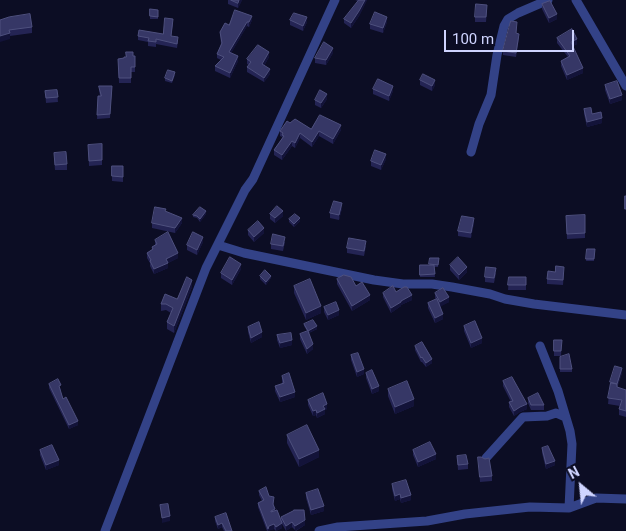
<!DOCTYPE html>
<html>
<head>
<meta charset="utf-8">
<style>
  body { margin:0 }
  #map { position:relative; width:626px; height:531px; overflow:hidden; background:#0c0d24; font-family:Roboto,sans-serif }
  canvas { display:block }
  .north { position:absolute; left:556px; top:461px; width:50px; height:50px; -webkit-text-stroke:4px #0c0d24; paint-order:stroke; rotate:332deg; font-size:14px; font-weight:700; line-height:20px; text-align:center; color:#cfd4ff }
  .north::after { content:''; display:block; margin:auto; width:18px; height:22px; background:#cfd4ff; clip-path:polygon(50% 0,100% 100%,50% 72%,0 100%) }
  .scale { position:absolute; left:444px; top:30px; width:130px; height:22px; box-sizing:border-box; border:2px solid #cfd4ff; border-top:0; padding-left:6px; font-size:15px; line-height:18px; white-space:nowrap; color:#cfd4ff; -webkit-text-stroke:4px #0c0d24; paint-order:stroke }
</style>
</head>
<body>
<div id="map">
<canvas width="626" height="531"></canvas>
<div class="north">N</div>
<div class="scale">100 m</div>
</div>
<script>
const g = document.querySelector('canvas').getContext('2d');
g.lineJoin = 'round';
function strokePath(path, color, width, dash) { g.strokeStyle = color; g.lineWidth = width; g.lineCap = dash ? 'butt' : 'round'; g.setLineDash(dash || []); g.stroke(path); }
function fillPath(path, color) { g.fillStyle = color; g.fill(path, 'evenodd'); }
const street = new Path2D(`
  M576 0 626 86
  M471 152 479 124 491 95 497 55 504 26 508 19 518 13 548 0
  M218 245 244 253 374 280 403 284H432L452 287 490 294 505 299 534 304 626 315
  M540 346 558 391 570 431 572 444 569 508
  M486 458 523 417 547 416 556 413 565 417
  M105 531 206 268 245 190 253 179 335 0
  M319 531 338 527 427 521 465 514 530 507 569 508 596 498 626 499`);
const wall = new Path2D(`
  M228 0H242L238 8 228 4Z
  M355 0H367L359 16 351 28 344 23V19L358 1Z
  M542 4 557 19 549 23 542 9Z
  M150 9 158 10V19H150Z
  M487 10 486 22H475V17Z
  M0 20 32 27V33L10 36V39Z
  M252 20 249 27 247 26 231 53 238 61 230 78 215 71V66L221 60 217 58V54L221 44 220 32 229 25Z
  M290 20 307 22 303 31 290 25Z
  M387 22 383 33 370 29V24Z
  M173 24 171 36 178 41 177 48 156 44V47L148 46V42L138 40V36L163 34Z
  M517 26 516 33 519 38 516 57 503 55V51Z
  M557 38 577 44 573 46 583 73 567 80 561 66V61L568 57 557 43Z
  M333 53 326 65 315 63V58Z
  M135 56V72H131V83H119L118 59Z
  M269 57 264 66 270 74 264 82 247 72V67L249 65 247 64V59Z
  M175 75 172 83 165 81V78Z
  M420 80 435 85 432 91 420 85Z
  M605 85 622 100 610 104 605 90Z
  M99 86H112L110 118 97 119 98 96H100L99 90Z
  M373 89 393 91 389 101 373 94Z
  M57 90 58 102 46 103 45 91Z
  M327 99 321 108 315 105V100Z
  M584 109 592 114 602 123 587 127 584 114Z
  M290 123 311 129 341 130 333 144 319 136 312 147 300 138 295 148 292 146 282 160 274 155V150L282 138V137L280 136V131Z
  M102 144V165L89 166 88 145Z
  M54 158 67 164V170H55Z
  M386 159 381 170 371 166V161Z
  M112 166H123V182L112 181Z
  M342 208 339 220 330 218V213Z
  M206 214 200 222 197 218 193 217V215Z
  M270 214 283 216 275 223 270 219Z
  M585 215V238L567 239 566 216Z
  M289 219 300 221 294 227 289 222Z
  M152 223H182L175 233 152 228Z
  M474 223 471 238 458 236V231Z
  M248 230 264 233 254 242 248 235Z
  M155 240 178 258 168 263V268L154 274 150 266V263L147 258V253L152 250V247L155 245Z
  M203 242 197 255 187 250V245Z
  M285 242 283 251 271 249V244Z
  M366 246 364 256 347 253V248Z
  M587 249H595L594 261H586Z
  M439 258 438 267H434L435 277H420V265H429Z
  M450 265 467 272 459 280 450 270Z
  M241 269 232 285 221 278V273Z
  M564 272 563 285 547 284V279Z
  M496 273 494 283 485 282V277Z
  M260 276 271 278 266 285 260 279Z
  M509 277H526V290H508Z
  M337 279 356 286 370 300 352 311 337 284Z
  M294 286 321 313 306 320 294 293Z
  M192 287 174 333 167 329V322L171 313 166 310 161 311V304L177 299Z
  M396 292 412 300 401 305V306L391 313 383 297V293Z
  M435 293 449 302 440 306 443 319 435 323 428 308V303L436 299 435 298Z
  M324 307 339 315 328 320 324 312Z
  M304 324 317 329 309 333 313 349 307 354 300 339V334L307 331 304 326Z
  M464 326 482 343 471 348 464 331Z
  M248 327 262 337 251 343 248 332Z
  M277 335 292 345 280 348 277 340Z
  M554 340H562L561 356H554Z
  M415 346 432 363 426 367 422 362H421L415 350Z
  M351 355 364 374 357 377 351 360Z
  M560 357 572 369V372H560Z
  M366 373 379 391 372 394 366 378Z
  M622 373 617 388 626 390V417L619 415V409L620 406 608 404 610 382Z
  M282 376 295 397 280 402 275 391V386L282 384Z
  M503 381 527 409 520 412 514 416 509 407V402H511L503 386Z
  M49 384 61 389 60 390 63 399 78 425 69 429 49 388Z
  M388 389 414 406 395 414 388 396Z
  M528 398 544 405V410H531L528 403Z
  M308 400 327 409 325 410V414L317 418 316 415 313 416 308 405Z
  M287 435 319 457 299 467 287 443Z
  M542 448 555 465 546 469 542 453Z
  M40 450 59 465 46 470 40 455Z
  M413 450 436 459 418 467 413 455Z
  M457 456 468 464V469L458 470Z
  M478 457 492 476V481L480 482Z
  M392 484 411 500 401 503 400 499 395 501 392 489Z
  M259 491 269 496 274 501 273 505 275 511 281 521V517L305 525 296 531 292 527 286 531 282 524V528L276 531 274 529 267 531 258 507V503L262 501 259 495Z
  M306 493 324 511 311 515 306 498Z
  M215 517 232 531H224L222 527 218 529 215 521Z`);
const shadedWall = new Path2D(`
  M239 0H242L238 8V3Z
  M365 0H367L359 16 351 28V23Z
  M557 14V19L549 23V18Z
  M252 16V20L249 27V22Z
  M307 17V22L303 31V26Z
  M387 17V22L383 33V28Z
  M247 22V26L229 57V52Z
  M10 33V39L0 42V36Z
  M577 39V44L571 47V42Z
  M333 48V53L326 65V60Z
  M269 52V57L262 69V64Z
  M238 56V61L230 78V73Z
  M583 68V73L567 80V75Z
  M270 69V74L264 82V78Z
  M435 80V85L432 91V86Z
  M393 86V91L389 101V96Z
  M327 94V99L321 108V103Z
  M622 95V100L610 104V99Z
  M602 118V123L587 127V122Z
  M341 125V130L333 144V139Z
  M319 131V136L312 147V142Z
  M300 133V138L295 148V143Z
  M292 141V146L282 160V155Z
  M386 154V159L381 170V165Z
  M342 203V208L339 220V215Z
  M206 211V214L200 222V219Z
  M283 211V216L275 223V218Z
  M182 218V223L175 233V228Z
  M300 218V221L294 227V224Z
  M474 218V223L471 238V233Z
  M264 228V233L254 242V237Z
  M203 237V242L197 255V250Z
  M178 253V258L168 263V268L154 274V269L166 259Z
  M241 264V269L232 285V280Z
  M467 267V272L459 280V275Z
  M271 276V278L266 285V282Z
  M192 280V287L174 333V326Z
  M370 295V300L352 311V306Z
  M412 295V300L401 305V306L391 313V308L401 301Z
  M449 297V302L440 307V302Z
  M321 306V313L306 320V313Z
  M339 310V315L328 320V315Z
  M443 314V319L435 323V318Z
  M317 326V329L308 333V331Z
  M262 332V337L251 343V338Z
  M482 338V343L471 348V343Z
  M292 340V345L280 348V343Z
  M313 344V349L307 354V349Z
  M432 359V363L426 367V363Z
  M622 368V373L617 387V391V384Z
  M364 369V374L357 377V372Z
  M379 386V391L372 394V389Z
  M295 392V397L280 402V397Z
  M414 399V406L395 414V407Z
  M327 404V409L325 410V414L317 418V413L323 406Z
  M527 404V409L520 412 514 416V411L520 407Z
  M316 410V415L313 416V411Z
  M78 421V425L69 429V425Z
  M319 450V457L299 467V459Z
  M436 454V459L418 467V462Z
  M59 460V465L46 470V465Z
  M555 461V465L546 469V464Z
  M400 494V499L395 501V496Z
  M411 495V500L401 503V498Z
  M324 506V511L311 515V510Z
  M170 516V521L162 523V518Z
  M305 520V525L295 531V526Z
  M292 522V527L286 531V526Z
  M222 523V527L218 529V525Z
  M282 523V528L276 531V527Z
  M274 524V529L268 531 269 526Z`);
const building = new Path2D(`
  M231 0H239L238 3Z
  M359 0H365L359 11 351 23 344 19Z
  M550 1 557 14 549 18 542 4Z
  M476 4 487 5 486 17H475Z
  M150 9 158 10V17L150 16Z
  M235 10 252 16 249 22H247L229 52 238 56 230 73 215 66 224 57 217 54 222 43 220 32 225 23 229 25Z
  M375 12 387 17 383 28 370 24Z
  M294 13 307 17 303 26 290 20Z
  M30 14 32 27 9 30 10 33 0 36V20L9 17Z
  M165 18 173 19 171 36 178 37 177 44 156 39V42L148 41 149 38 138 36 139 30 163 34Z
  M511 21 517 22 516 33 519 34 516 53 503 51Z
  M572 29 577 39 571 42 583 68 567 75 561 61 570 56 557 38Z
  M324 42 333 48 326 60 315 58Z
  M258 45 269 52 262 64 270 69 264 78 247 67 251 62 247 59Z
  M126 52H133V56H135V67H131V78H119L118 59 124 58V57H126Z
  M168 70 175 72 172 81 165 78Z
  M423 74 435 80 432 86 420 80Z
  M378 79 393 86 389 96 373 89Z
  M617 81 622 95 610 99 605 85Z
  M99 86H112L110 114 97 115 98 96H101Z
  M57 90 58 97 46 98 45 91Z
  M320 90 327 94 321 103 315 100Z
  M591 108 592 114 601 112 602 118 587 122 584 109Z
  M320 115 341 125 333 139 319 131 312 142 300 133 295 143 292 141 282 155 274 150 284 136 282 135 283 133 280 131 287 121 290 123 295 119 311 129Z
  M102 144V160L89 161 88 145Z
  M375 150 386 154 381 165 371 161Z
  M66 152 67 164 55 165 54 153Z
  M112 166H123V177L112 176Z
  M625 196H626V209H625Z
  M334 201 342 203 339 215 330 213Z
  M277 206 283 211 275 218 270 214Z
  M155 207 166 209 165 211 182 218 175 228 152 223Z
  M200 207 206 211 200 219 197 216 193 215Z
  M295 214 300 218 294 224 289 219Z
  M585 215V233L567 234 566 216Z
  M462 216 474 218 471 233 458 231Z
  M258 221 264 228 254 237 248 230Z
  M168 232 178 253 166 259 168 263 154 269 150 261 151 260 147 253 153 249 152 247 157 244 155 240Z
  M193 232 203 237 197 250 187 245Z
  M273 234 285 237 283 246 271 244Z
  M349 238 366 241 364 251 347 248Z
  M587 249H595L594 259H586Z
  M230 257 241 264 232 280 221 273Z
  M458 257 467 267 459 275 450 265Z
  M430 258H439L438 265 429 264Z
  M420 265H434L435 274 420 275Z
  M556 266 564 267 563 280 547 279 548 271 555 272Z
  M486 267 496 268 494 278 485 277Z
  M265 270 271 276 266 282 260 276Z
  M344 275 351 277 356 286 362 282 370 295 352 306 337 279Z
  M187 277 192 280 174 326 167 322 173 308 166 304H161L165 294 177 299Z
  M509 277H526V285H508Z
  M310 279 321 306 306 313 294 286Z
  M393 286 396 292 404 287H407L412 295 401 301V302L391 308 383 293Z
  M443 288 449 297 440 302 435 293Z
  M437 299 443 314 435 318 428 303Z
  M336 302 339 310 328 315 324 307Z
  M313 320 317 326 308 331 304 324Z
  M475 321 482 338 471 343 464 326Z
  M259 322 262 332 251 338 248 327Z
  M308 331 313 344 307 349 300 334Z
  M291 333 292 340 280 343 277 335Z
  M554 340H562L561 351H554Z
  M422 342 432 359 426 363 422 357 421 358 415 346Z
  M358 353 364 369 357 372 351 355Z
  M569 354 572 369H560V357Z
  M615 366 622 368 617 384 610 382Z
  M372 370 379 386 372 389 366 373Z
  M289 373 295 392 280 397 275 386 284 383 282 376Z
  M512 377 527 404 520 407 514 411 509 402 513 401 503 381Z
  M58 379 61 385 59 386 63 399 66 397 78 421 69 425 49 384Z
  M407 381 414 399 395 407 388 389Z
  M611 383 617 384V387L626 390V411L619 409 622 400 608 398Z
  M323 393 327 404 323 406 325 409 317 413 316 410 313 411 308 400Z
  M538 393 544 405H531L528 398Z
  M307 425 319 450 299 459 287 435Z
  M430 442 436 454 418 462 413 450Z
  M52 445 59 460 46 465 40 450Z
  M548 446 555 461 546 464 542 448Z
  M466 455 468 464 458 465 457 456Z
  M478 457H481L485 459 489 458 492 476 480 477Z
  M406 480 411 495 401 498 400 494 395 496 392 484Z
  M266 487 269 496 274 497 273 504 275 509 271 511V512L277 510 282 523 276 527 274 524 269 526 268 529 258 503 264 500 259 491Z
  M318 489 324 506 311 510 306 493Z
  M168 504 170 516 162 518 160 505Z
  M294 510H304L305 520 295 526 292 522 286 526 281 517 293 511Z
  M226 513 232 531H226L222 523 218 525 215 517Z`);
strokePath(street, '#334287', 9);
fillPath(wall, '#242454');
fillPath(shadedWall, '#131339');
fillPath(building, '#363766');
strokePath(building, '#4e507e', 1);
</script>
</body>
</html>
